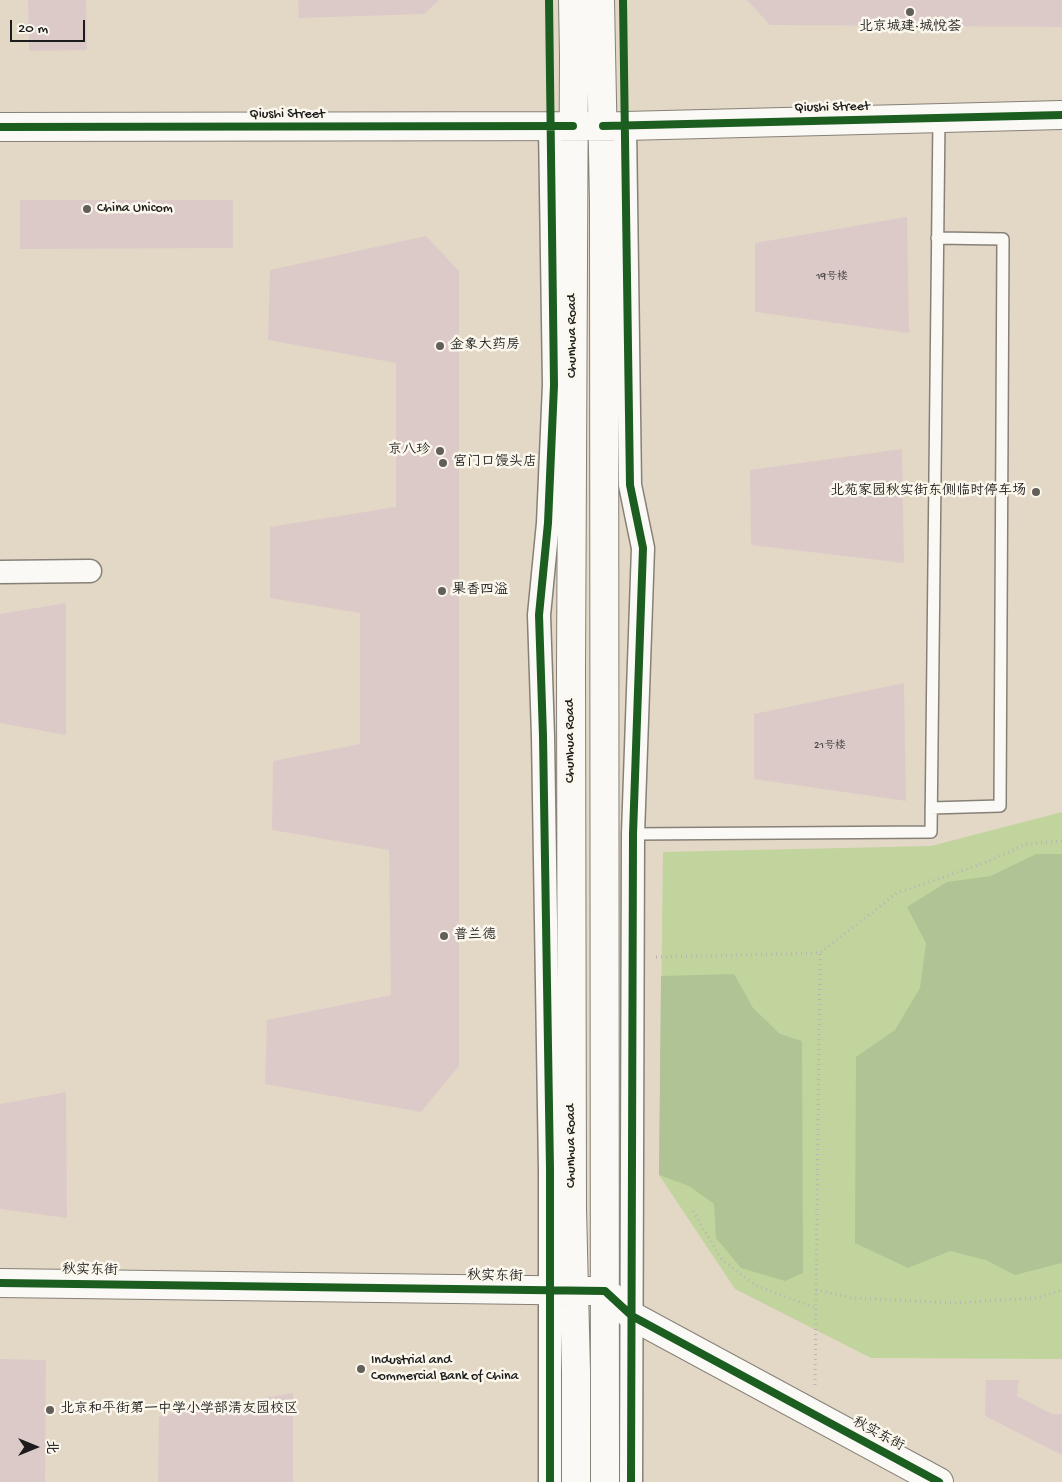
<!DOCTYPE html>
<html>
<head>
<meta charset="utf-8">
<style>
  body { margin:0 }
  #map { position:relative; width:1062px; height:1482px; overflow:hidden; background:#e3d8c6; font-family:"Gochi Hand","LXGW WenKai TC",sans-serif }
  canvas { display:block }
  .north { position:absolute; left:10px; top:1422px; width:50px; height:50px; -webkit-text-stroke:4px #fbf7ec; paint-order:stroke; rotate:90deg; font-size:14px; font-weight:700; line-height:20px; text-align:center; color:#1c1c1c }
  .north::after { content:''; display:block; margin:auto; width:18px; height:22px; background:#1c1c1c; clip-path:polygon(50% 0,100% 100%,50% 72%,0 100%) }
  .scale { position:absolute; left:10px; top:20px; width:75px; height:22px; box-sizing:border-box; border:2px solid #1c1c1c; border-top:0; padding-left:6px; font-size:15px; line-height:18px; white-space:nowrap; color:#1c1c1c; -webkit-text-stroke:4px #fbf7ec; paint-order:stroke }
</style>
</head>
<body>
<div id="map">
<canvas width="1062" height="1482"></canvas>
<div class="north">北</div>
<div class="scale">20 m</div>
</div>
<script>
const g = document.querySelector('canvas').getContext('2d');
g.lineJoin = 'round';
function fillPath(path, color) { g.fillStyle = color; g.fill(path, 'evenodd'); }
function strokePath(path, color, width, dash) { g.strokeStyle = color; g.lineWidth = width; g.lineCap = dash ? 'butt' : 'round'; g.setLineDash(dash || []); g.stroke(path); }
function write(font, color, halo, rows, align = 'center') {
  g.font = font + ' "Gochi Hand","LXGW WenKai TC",sans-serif'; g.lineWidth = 5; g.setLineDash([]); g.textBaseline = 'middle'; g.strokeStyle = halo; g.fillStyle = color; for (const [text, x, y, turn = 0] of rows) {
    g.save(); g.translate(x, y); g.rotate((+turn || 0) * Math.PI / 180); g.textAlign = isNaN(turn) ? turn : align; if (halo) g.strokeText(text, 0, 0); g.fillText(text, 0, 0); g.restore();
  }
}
const green = new Path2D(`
  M1062 812V1359L871 1358 735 1289 659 1175 663 852 931 846Z`);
const forest = new Path2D(`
  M1036 854H1062V1263L1015 1275 986 1260 950 1251 908 1268 855 1243 856 1057 895 1030 920 988 926 943 907 907 947 882 991 876Z
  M734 974 753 1008 780 1034 802 1041 803 1273 785 1281 741 1268 716 1238 714 1204 689 1186 659 1175 661 976Z`);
const building = new Path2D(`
  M28 0H86L87 50 29 51Z
  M298 0H439L424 14 299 18Z
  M747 0H1062V27L770 25Z
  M20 200H233V248L20 249Z
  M907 217 909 333 755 312V243Z
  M426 236 459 271V1066L421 1112 265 1084 267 1020 391 995 389 850 272 830 273 761 360 744V613L270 598V527L396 507V363L268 340 270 270Z
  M902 449 904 563 751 545 750 470Z
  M66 603V735L0 723V614Z
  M904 683 906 801 754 779V714Z
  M66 1092 67 1218 0 1209V1104Z
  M0 1359 46 1360 45 1482H0Z
  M986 1380H1019L1017 1396 1052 1414H1062V1455L985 1416Z
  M293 1393V1482H158L159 1416Z`);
const path = new Path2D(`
  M656 957 820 953 897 893 987 862 1026 844 1062 841
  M693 1211 722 1260 757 1286 816 1308
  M816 1290 853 1298 954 1303 1036 1298 1062 1290
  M815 1385 820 953`);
const service = new Path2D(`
  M931 808 1000 806 1003 239 937 238
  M633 834 931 832 939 118`);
const minor = new Path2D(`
  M550 126 554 385 548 523 539 615 543 736 550 1169V1482
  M625 126 630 485 643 548 633 834 631 1482
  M0 572 90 571`);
const tertiary = new Path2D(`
  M573 0 574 55 571 669 572 1209 576 1372V1482
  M600 0 604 202 605 1482
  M0 127 625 126 1062 115
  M0 1283 605 1291 632 1316 939 1482`);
const cycleway = new Path2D(`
  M549 0 554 385 548 523 539 615 543 736 550 1169V1482
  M623 0 630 485 643 548 633 834 631 1482
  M603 126 1062 115
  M0 127 573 126
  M0 1283 605 1291 632 1316 939 1482`);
const markers = [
  [910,12,5,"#625e58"],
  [87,209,5,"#625e58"],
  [440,346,5,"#625e58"],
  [440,451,5,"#625e58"],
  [443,463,5,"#625e58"],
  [1036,492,5,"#625e58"],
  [442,591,5,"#625e58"],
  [444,936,5,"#625e58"],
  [361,1369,5,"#625e58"],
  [50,1410,5,"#625e58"]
];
const numberNames = [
  ["19号楼",832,277],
  ["21号楼",830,746]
];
const poiNames = [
  ["北京城建·城悦荟",910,28,"center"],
  ["China Unicom",97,209],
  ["金象大药房",450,346],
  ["京八珍",430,451,"right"],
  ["宫门口馒头店",453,463],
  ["北苑家园秋实街东侧临时停车场",1026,492,"right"],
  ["果香四溢",452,591],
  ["普兰德",454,936],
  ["Industrial and",371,1361],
  ["Commercial Bank of China",371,1377],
  ["北京和平街第一中学小学部清友园校区",60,1410]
];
const streetNames = [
  ["Qiushi Street",832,108,-1],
  ["Qiushi Street",287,115],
  ["Chunhua Road",573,336,-90],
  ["Chunhua Road",571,741,-90],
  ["Chunhua Road",572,1146,-90],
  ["秋实东街",90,1271,1],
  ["秋实东街",495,1277,1],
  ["秋实东街",878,1435,28]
];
fillPath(green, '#c1d49e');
fillPath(forest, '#afc394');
fillPath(building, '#dccac9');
strokePath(service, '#868077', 14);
strokePath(minor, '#868077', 25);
strokePath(tertiary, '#868077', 30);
strokePath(path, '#b8b6b2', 3, [1, 4]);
strokePath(service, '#fbf9f6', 11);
strokePath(minor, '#fbf9f6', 22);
strokePath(tertiary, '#fbf9f6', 28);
strokePath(cycleway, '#1b5e20', 8);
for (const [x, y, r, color] of markers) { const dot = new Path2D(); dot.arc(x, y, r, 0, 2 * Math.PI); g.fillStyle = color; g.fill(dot); strokePath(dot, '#fbf7ec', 2); }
write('11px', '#4c4847', null, numberNames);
write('14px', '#1c1c1c', '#fbf7ec', poiNames, 'left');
write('14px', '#1c1c1c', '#fbf7ec', streetNames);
</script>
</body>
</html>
